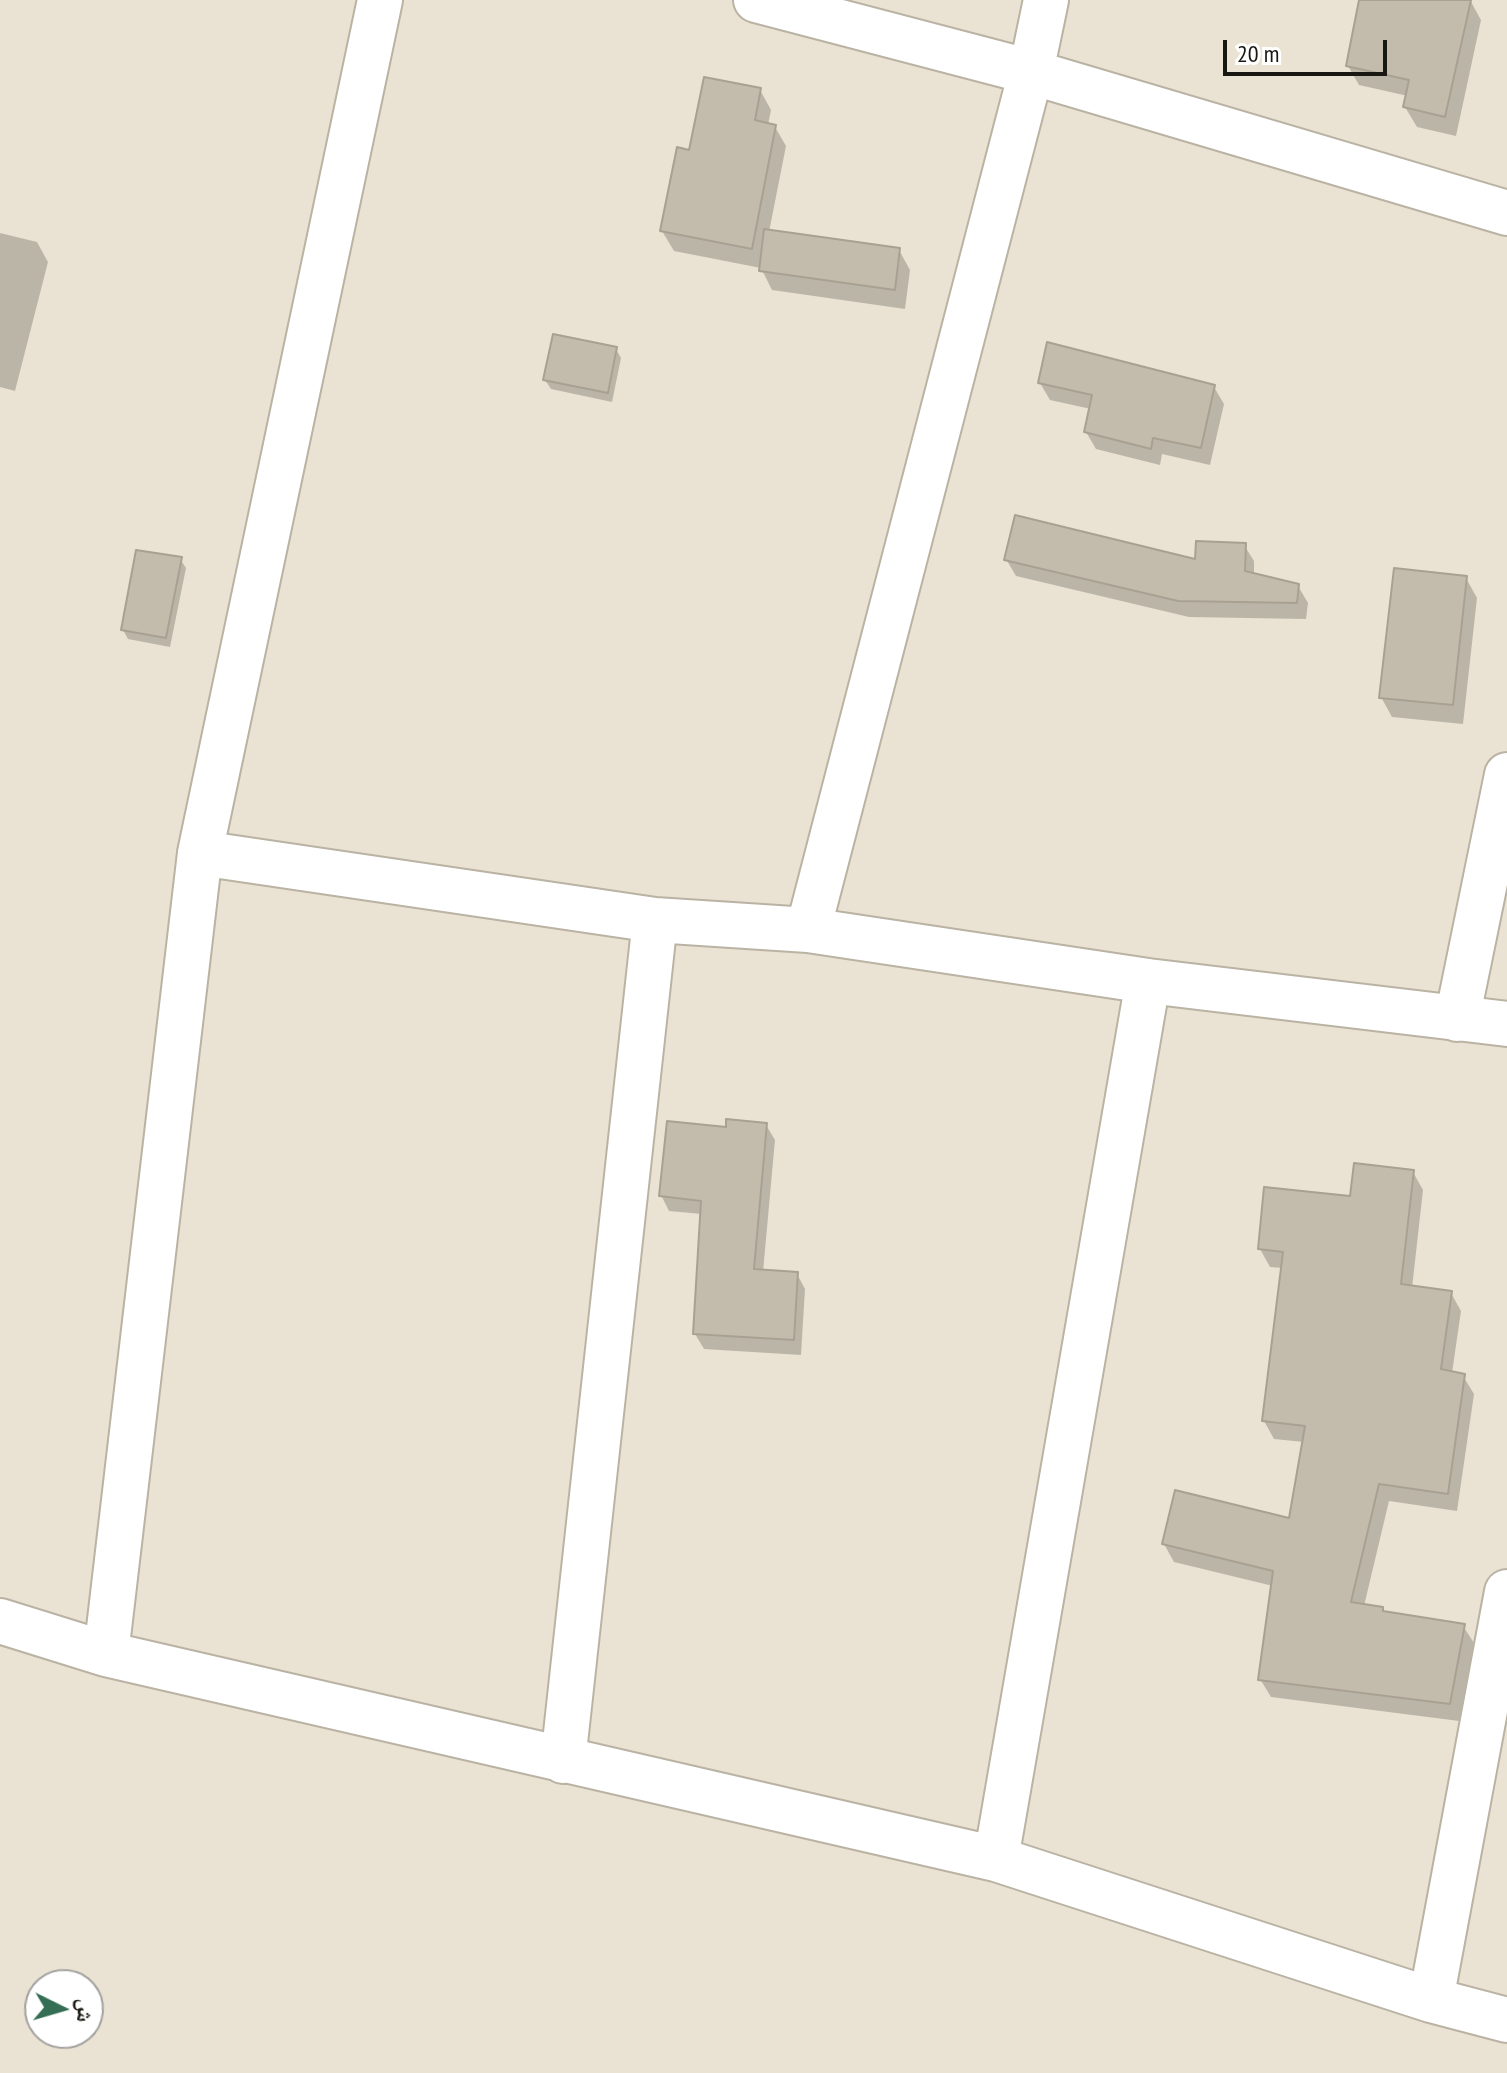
<!DOCTYPE html>
<html>
<head>
<meta charset="utf-8">
<style>
  body { margin:0 }
  #map { position:relative; width:1507px; height:2073px; overflow:hidden; background:#eae3d3; font-family:"PT Sans Narrow","Noto Naskh Arabic",sans-serif }
  canvas { display:block }
  .north { position:absolute; left:24px; top:1969px; width:80px; height:80px; box-sizing:border-box; background:#fff; border:2px solid #a3a2a0; border-radius:50%; rotate:95deg; font-size:22px; font-weight:700; line-height:32px; text-align:center; color:#191711 }
  .north::after { content:''; display:block; margin:auto; width:28px; height:36px; background:#356d55; clip-path:polygon(50% 0,100% 100%,50% 72%,0 100%) }
  .scale { position:absolute; left:1223px; top:40px; width:164px; height:36px; box-sizing:border-box; border:4px solid #191711; border-top:0; padding-left:10px; font-size:24px; line-height:28px; white-space:nowrap; color:#191711; -webkit-text-stroke:6px #fff; paint-order:stroke }
</style>
</head>
<body>
<div id="map">
<canvas width="1507" height="2073"></canvas>
<div class="north">ش</div>
<div class="scale">20 m</div>
</div>
<script>
const g = document.querySelector('canvas').getContext('2d');
g.lineJoin = 'round';
function fillPath(path, color) { g.fillStyle = color; g.fill(path, 'evenodd'); }
function strokePath(path, color, width, dash) { g.strokeStyle = color; g.lineWidth = width; g.lineCap = dash ? 'butt' : 'round'; g.setLineDash(dash || []); g.stroke(path); }
const shadow = new Path2D(`
  M1362 0H1470L1481 20 1456 136 1417 127 1405 107 1408 96 1359 85 1348 66Z
  M760 90 771 110 768 125 775 127 786 146 769 232 899 250 910 270 905 309 772 290 761 268 674 251 662 231 691 152Z
  M0 233 37 242 48 262 15 391 0 387Z
  M1049 345 1214 387 1224 404 1210 465 1162 454 1160 465 1096 449 1086 432 1091 409 1050 400 1040 383Z
  M616 349 621 358 612 402 551 389 545 380Z
  M1244 545 1254 561V575L1298 586 1308 603 1306 619 1189 617 1016 576 1006 559 1197 562Z
  M180 559 186 568 170 647 128 639 123 630Z
  M1466 578 1477 598 1463 724 1392 717 1381 697Z
  M766 1125 775 1140 763 1272 797 1274 805 1289 801 1355 704 1349 695 1334 702 1214 669 1211 661 1195 727 1129Z
  M1413 1172 1423 1190 1412 1288 1451 1293 1461 1311 1452 1373 1463 1376 1474 1394 1457 1511 1389 1501 1364 1606 1382 1609 1385 1614 1463 1626 1474 1643 1459 1721 1271 1697 1260 1679 1273 1586 1174 1562 1164 1544 1290 1520 1304 1442 1274 1439 1264 1421 1283 1268 1270 1267 1260 1249 1352 1198Z`);
const building = new Path2D(`
  M1359 0H1471L1445 117 1403 107 1409 80 1346 66Z
  M704 77 761 88 755 120 776 125 752 249 660 231 677 147 689 150Z
  M764 229 900 248 895 290 759 271Z
  M553 334 617 347 608 393 543 380Z
  M1047 342 1215 385 1201 448 1153 438 1151 449 1084 432 1092 395 1038 383Z
  M1015 515 1195 559 1196 541 1246 543 1245 571 1299 584 1297 603 1178 601 1004 560Z
  M136 550 182 557 166 638 121 630Z
  M1394 568 1467 576 1453 705 1379 698Z
  M726 1119 767 1123 754 1269 798 1272 794 1340 693 1334 701 1201 659 1196 667 1121 726 1127Z
  M1354 1163 1414 1170 1401 1284 1452 1291 1441 1369 1465 1374 1448 1494 1379 1484 1351 1602 1383 1607V1611L1465 1624 1450 1704 1258 1680 1273 1571 1162 1544 1175 1490 1289 1518 1305 1426 1262 1421 1283 1252 1258 1249 1264 1187 1350 1196Z`);
const minor = new Path2D(`
  M756 0 1031 72 1507 213
  M200 853 655 920 808 930 1148 981 1507 1024
  M808 930 1031 72 1046 0
  M1457 1019 1507 775
  M0 1621 106 1654 996 1859 1431 2000 1507 2020
  M106 1654 200 853 380 0
  M563 1761 655 920
  M996 1859 1148 981
  M1431 2000 1507 1592`);
fillPath(shadow, '#0003');
fillPath(building, '#c3bcad');
strokePath(building, '#a8a192', 2);
strokePath(minor, '#bab3a4', 48);
strokePath(minor, '#fff', 44);
</script>
</body>
</html>
